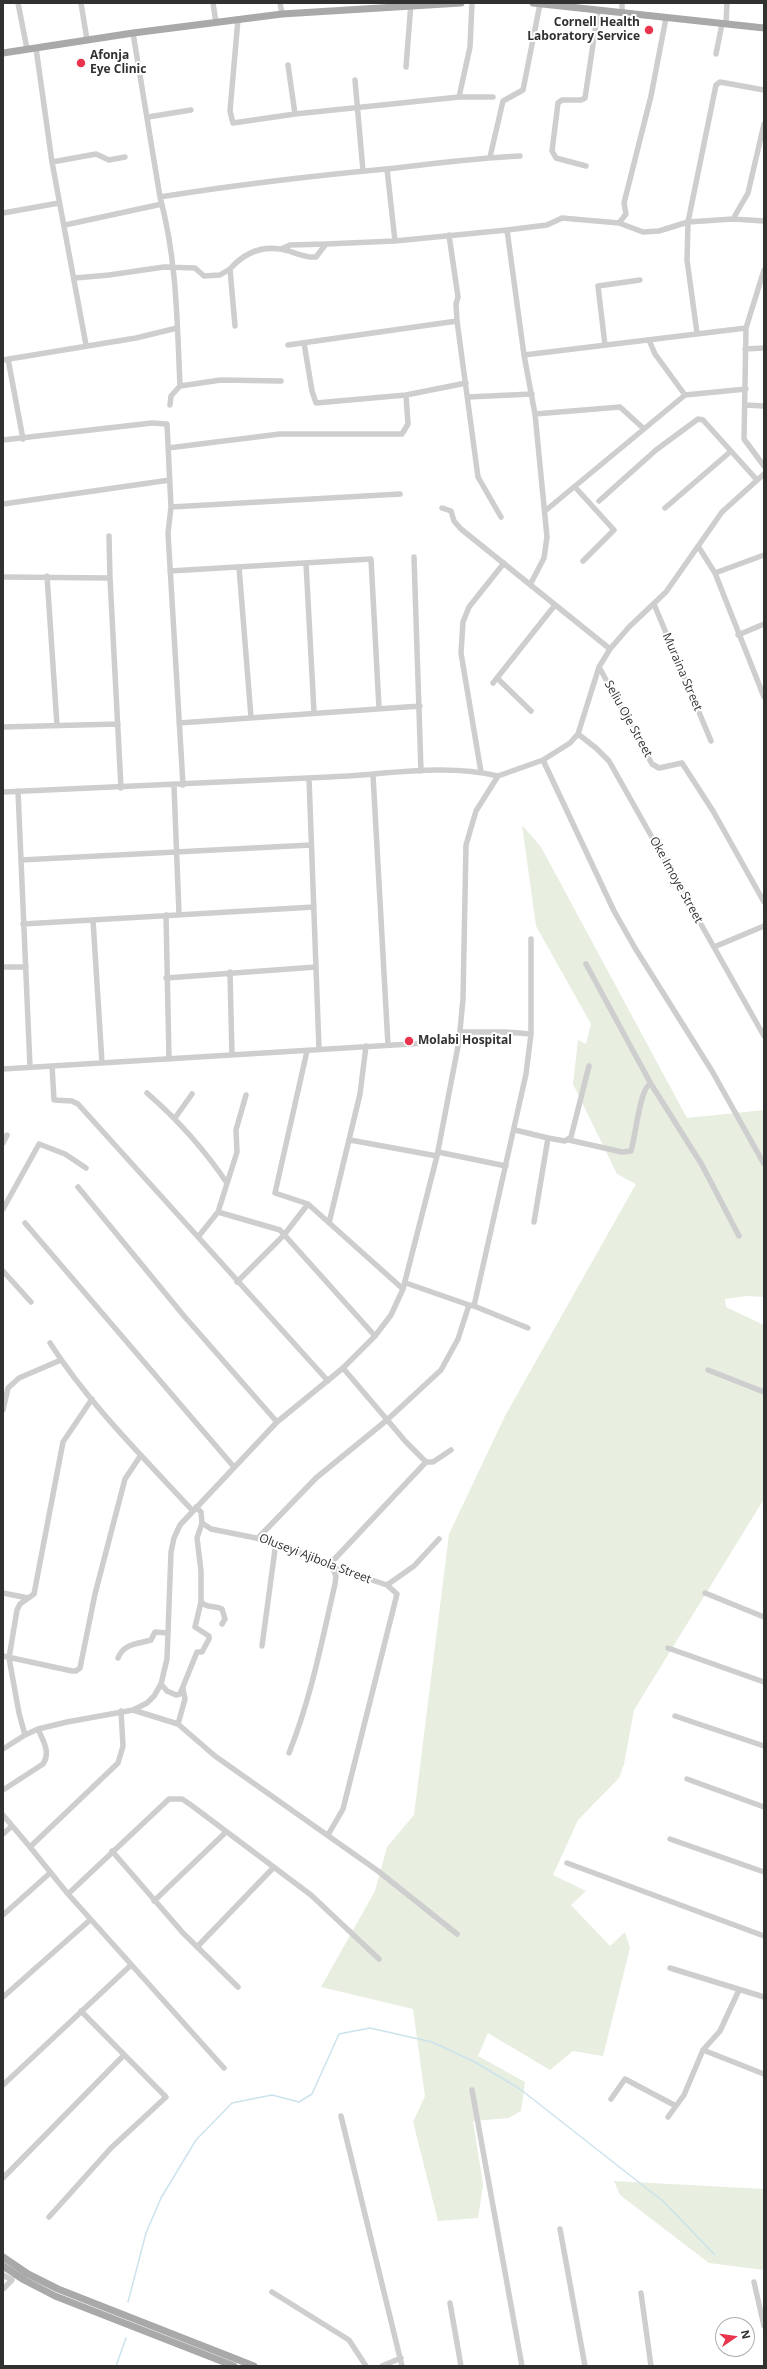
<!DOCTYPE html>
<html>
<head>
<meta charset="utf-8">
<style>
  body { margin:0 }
  #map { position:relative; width:767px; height:2369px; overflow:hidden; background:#fff; font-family:"Open Sans",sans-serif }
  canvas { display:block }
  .frame { position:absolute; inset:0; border:4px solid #313131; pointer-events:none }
  .north { position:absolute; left:715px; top:2317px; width:40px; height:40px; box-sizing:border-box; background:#fff; border:1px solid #adadad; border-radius:50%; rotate:77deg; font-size:11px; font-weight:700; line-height:16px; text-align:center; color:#313131 }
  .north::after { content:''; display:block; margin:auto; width:14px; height:18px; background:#e8344d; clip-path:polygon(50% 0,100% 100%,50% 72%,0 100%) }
</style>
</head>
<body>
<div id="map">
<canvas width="767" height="2369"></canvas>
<div class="frame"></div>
<div class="north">N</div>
</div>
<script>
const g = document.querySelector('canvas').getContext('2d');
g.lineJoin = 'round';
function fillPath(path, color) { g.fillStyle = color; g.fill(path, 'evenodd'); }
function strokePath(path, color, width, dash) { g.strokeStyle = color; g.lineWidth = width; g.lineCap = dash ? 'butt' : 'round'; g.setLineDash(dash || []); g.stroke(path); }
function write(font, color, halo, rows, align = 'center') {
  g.font = font + ' "Open Sans",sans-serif'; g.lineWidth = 4; g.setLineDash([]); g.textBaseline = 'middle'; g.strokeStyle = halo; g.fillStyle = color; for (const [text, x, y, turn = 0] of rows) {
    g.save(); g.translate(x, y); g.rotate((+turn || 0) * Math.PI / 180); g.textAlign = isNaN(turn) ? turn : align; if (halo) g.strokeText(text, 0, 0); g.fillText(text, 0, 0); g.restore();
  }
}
const green = new Path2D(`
  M522 825 541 847 687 1118 764 1110V1297L747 1296 725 1299 726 1307 764 1325V1499L634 1710 624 1764 619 1778 578 1820 553 1875 586 1891 571 1905 610 1946 625 1932 630 1948 603 2056 573 2051 550 2070 488 2033 478 2056 525 2082 521 2111 509 2118 473 2121 483 2185 478 2218 438 2221 413 2122 425 2096 413 2009 321 1987 375 1891 387 1847 414 1815 449 1534 505 1416 636 1184 617 1174 573 1084 578 1040 586 1044 591 1024 536 926Z
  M614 2181 764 2189V2270L709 2263 620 2195Z`);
const stream = new Path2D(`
  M128 2302 146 2233 161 2198 196 2140 232 2103 272 2095 299 2102 312 2094 339 2034 370 2028 432 2042 475 2062 520 2089 664 2202 715 2255
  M116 2366 126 2338`);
const minor = new Path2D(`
  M18 3 27 49
  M81 3 87 40
  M213 3 216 23
  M280 3 282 14
  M622 11V3
  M238 19 230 111 233 123 295 114 459 97H493
  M726 23 727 3
  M133 33 160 197C177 260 177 321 180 386L171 396 170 405
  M36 48 52 162 86 345
  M716 54 722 24
  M288 65 295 114
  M406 67 411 3
  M355 80 363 171
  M459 97 470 47 472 3
  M148 117 191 110
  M490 157 503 101 523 90 540 4
  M52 162 96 154 109 160 125 157
  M586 166 556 158 552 151 558 103 562 100H581L585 98 598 11
  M387 169 395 241
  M160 197C235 185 311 176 386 169 431 164 475 158 520 156
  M3 213 59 203
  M733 219 748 193 764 124
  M619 223 626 214 624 203 651 96 666 18
  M65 225 162 204
  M507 230 524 355 535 414 547 537 544 558 531 583
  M449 235 458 297 456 304 457 321 478 477 501 517
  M281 249 290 245 326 244
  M764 270 746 328 744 439 764 466
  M75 278 109 275 164 267 195 268 204 276 220 275 230 269
  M235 326 230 269C246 251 265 244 289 251 298 254 307 258 316 257L326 244 395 241 507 230 547 225 562 218 619 223 643 232 659 231 688 222 733 219 764 221
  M697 333 687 260 688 222 716 85 720 82 764 90
  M649 340 655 354 685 395 746 389
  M304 343 312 391 316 403 406 395 466 383
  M288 345 457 321
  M605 345 598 286 640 280
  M745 349 764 348
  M524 355 746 328
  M8 359 23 439
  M3 360 136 338 177 328
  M180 386 221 380 281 381
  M468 397 532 394
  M745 405 764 406
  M535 414 620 407 643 428
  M3 440 152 423 167 424 171 507 168 533 183 785
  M168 448 280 434H402L408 424 406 395
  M575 487 614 530 583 561
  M599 501 656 450 698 419 703 420 757 480
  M3 504 170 480
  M171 507 400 494
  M442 508 451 511 454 521 461 529 610 649
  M665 508 730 452
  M545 511 685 395
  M109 536 110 578
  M698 546 715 573 764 697
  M414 557 421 771
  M306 563 314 712
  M239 567 251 717
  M170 571 371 559 379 708
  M715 573 764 555
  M47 576 57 725
  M3 577 110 578 121 788
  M654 604 711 741
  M738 635 764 624
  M599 667 652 764 659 768 682 763 713 811 764 902
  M497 678 531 711
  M493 683 555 605
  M179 723 420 706
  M3 727 118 724
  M578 734 596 748 609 761 764 1036
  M543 760 614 911 635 948 712 1071 764 1164
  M481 772 461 653 463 622 469 607 504 563
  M373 775 388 1045
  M309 778 319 1049
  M174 786 179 914
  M18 791 30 1067
  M3 792C112 787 220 782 329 777 384 775 444 763 498 776
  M21 860 311 845
  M166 915 169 1059
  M93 920 102 1063
  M23 924 314 907
  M714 947 764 926
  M586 964 651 1084
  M3 967H26
  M230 972 232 1055
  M166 978 316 967
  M460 1032H506L531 1034
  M307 1051 275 1193 308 1204 403 1289
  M52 1066 54 1100 72 1101 78 1104 328 1381
  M3 1069 459 1041
  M147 1093C178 1120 204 1149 227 1183
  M175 1118 192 1094
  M515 1130 548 1138 534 1222
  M548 1138 565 1141 571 1137 589 1066
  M350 1140 437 1156
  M569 1140 622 1152 631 1151C635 1140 640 1085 651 1084L702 1165 739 1236
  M3 1143 7 1135
  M438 1152 506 1166
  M78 1187 184 1316 277 1422
  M3 1209 39 1144 65 1154 86 1168
  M218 1212 280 1230 375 1336
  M25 1223 234 1467
  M329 1223 360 1094 366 1046
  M198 1237 218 1212 237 1152 236 1130 246 1095
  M3 1271 31 1302
  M237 1282 284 1235 308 1204
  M406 1283 469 1305
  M474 1306 528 1328
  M50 1343C89 1404 143 1457 192 1510
  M343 1368 406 1442 426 1462
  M708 1370 764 1392
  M3 1410 8 1388 19 1378 61 1360
  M196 1507 201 1512 202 1523 211 1529 276 1542 332 1567 387 1585 397 1594 343 1809 328 1835
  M259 1537 316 1478 387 1420 441 1370 458 1339 469 1305 474 1306 526 1074 531 1034V939
  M328 1566 426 1462H433L451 1450
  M387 1585 414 1566 439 1539
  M3 1593 28 1598
  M705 1593 764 1617
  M201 1602C208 1609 215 1605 222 1609L225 1619 222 1624
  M262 1646 276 1542
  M668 1648 764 1682
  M3 1656 72 1671H76L80 1668 95 1594 125 1479 141 1455
  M118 1658C124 1643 138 1644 151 1640L155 1632 168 1633
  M161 1684 167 1691 176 1695 180 1694 197 1652H202L209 1639V1636L195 1627 201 1602V1571L197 1538 202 1523
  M133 1710 178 1724 215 1756 378 1871 457 1934
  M121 1711 123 1746 118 1763 30 1847 68 1894 224 2068
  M675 1716 764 1746
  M178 1724 185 1699 183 1689
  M25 1735 19 1713 9 1658 17 1610 20 1604 34 1594 63 1442 92 1399
  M3 1749 25 1735 38 1729 67 1722 133 1710 147 1703 154 1696 161 1684 167 1659 171 1552 174 1538 180 1525 277 1422 343 1368 375 1336 391 1315 403 1289 437 1156 459 1041 463 999 466 845 476 811 498 776 543 760 570 743 578 734 599 667 610 649 629 627 666 592 722 512 764 474
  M289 1753C311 1698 322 1641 335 1584L336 1576 332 1567
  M687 1779 764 1807
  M3 1790 43 1764C51 1752 43 1741 38 1729
  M3 1815 30 1847
  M3 1834 12 1826
  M670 1839 764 1872
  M112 1851 183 1933 238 1987
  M567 1863 764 1936
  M68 1894 169 1799H182L191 1805 311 1895 379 1959
  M154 1901 226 1832
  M3 1915 50 1873
  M197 1947 274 1867
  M670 1968 764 1997
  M3 1997 90 1920
  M703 2050 764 2074
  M3 2085 131 1965
  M472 2090 522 2366
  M611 2099 625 2079 676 2106
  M341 2116 402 2366
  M668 2117 684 2095 703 2050 720 2031 739 1990
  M3 2178 124 2055
  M49 2217 111 2148 166 2097 81 2011
  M560 2229 585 2366
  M3 2275 12 2280 3 2289
  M754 2282 764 2326
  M272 2292 349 2340 366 2366
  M641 2293 651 2366
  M450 2303 461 2366
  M382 2366 401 2358`);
const major = new Path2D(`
  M533 3 764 28
  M3 53 133 33 282 14 461 3
  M3 2257 28 2274 58 2289 254 2366
  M3 2266 24 2280 55 2296 234 2366`);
const markers = [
  [649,30,5,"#e8344d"],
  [81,63,5,"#e8344d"],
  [409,1041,5,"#e8344d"]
];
const poiNames = [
  ["Cornell Health",640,23,"right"],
  ["Laboratory Service",640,37,"right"],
  ["Afonja",90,56],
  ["Eye Clinic",90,70],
  ["Molabi Hospital",418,1041]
];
const streetNames = [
  ["Muraina Street",682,672,67],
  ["Seliu Oje Street",628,719,61],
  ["Oke Imoye Street",676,880,61],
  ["Oluseyi Ajibola Street",315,1559,21]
];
fillPath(green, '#e8eee0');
strokePath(stream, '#cce3ed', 1.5);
strokePath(minor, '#cecece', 5.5);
strokePath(major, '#a9a9a9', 7);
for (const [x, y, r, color] of markers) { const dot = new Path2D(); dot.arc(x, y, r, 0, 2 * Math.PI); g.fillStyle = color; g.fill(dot); strokePath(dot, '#fff', 1.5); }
write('bold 12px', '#313131', '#fff', poiNames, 'left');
write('12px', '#313131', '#fff', streetNames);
</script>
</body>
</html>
